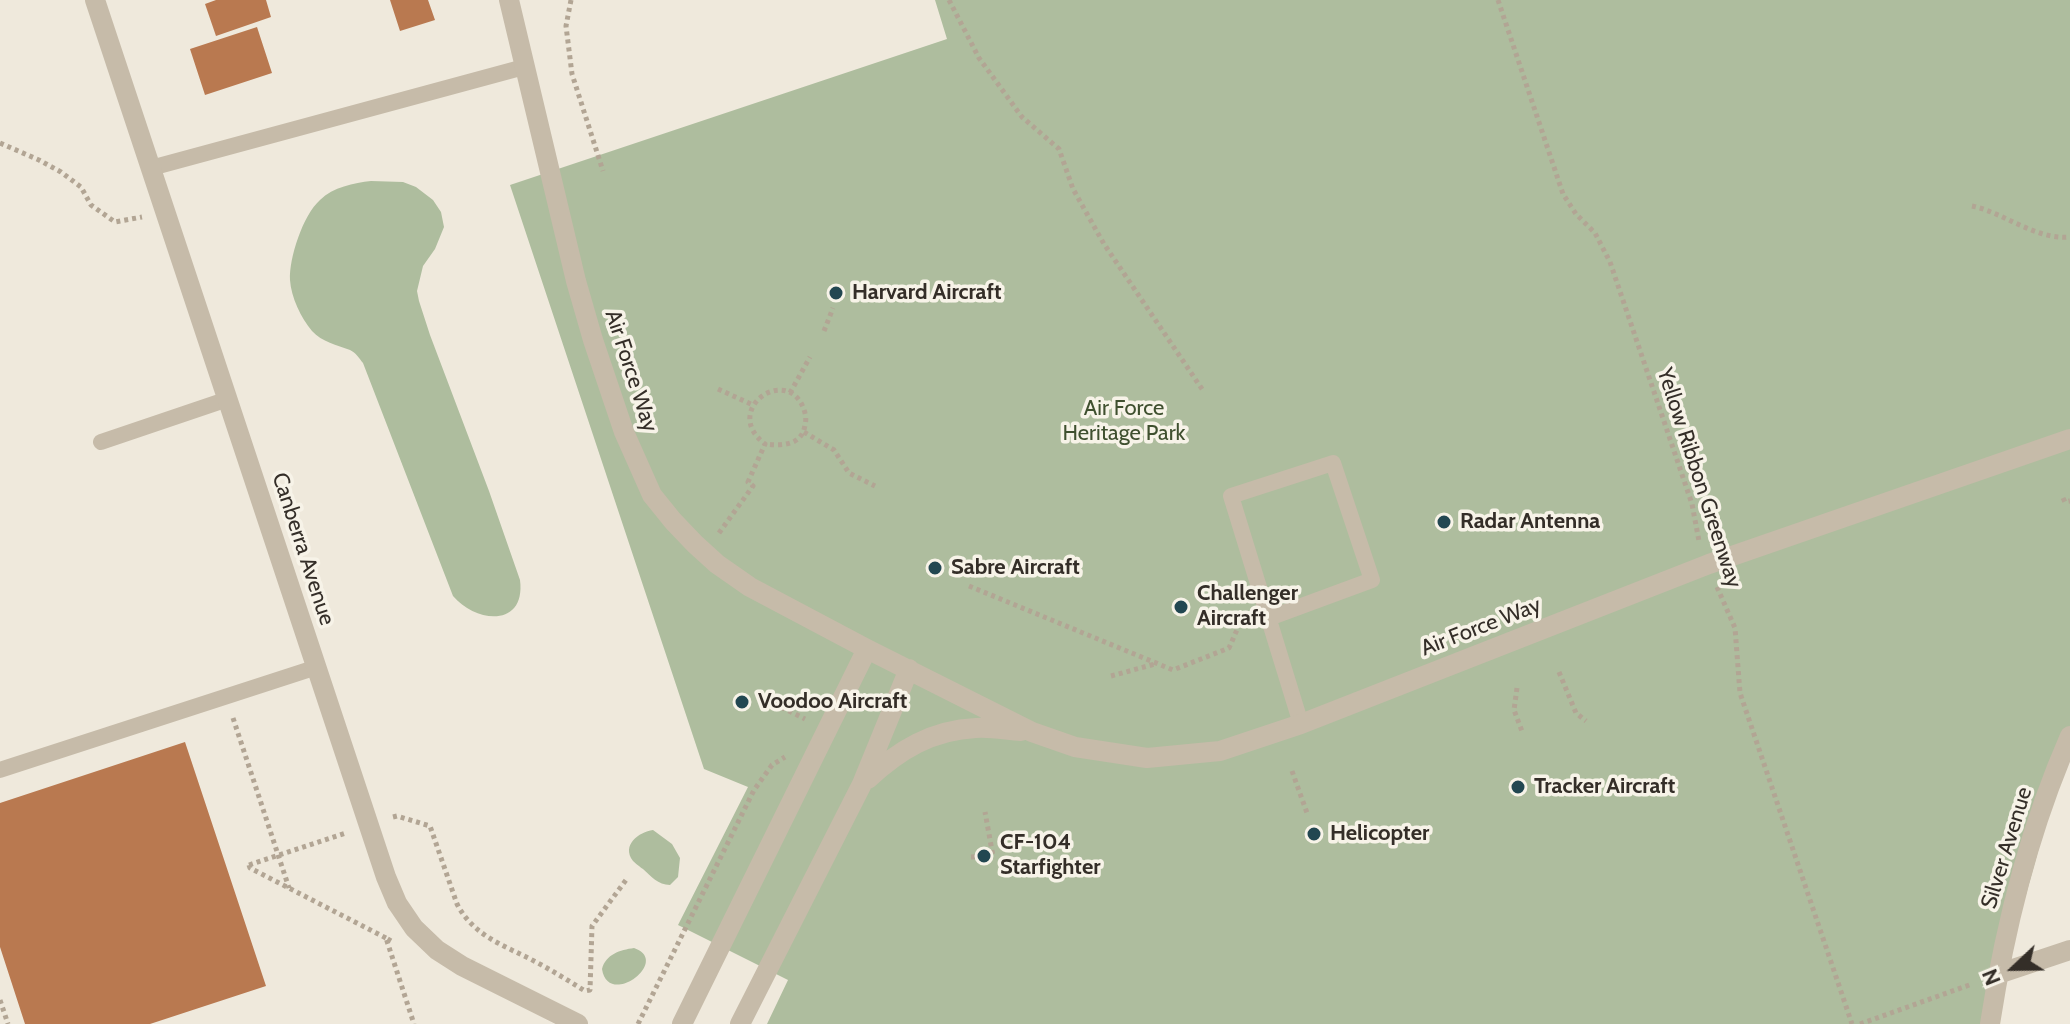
<!DOCTYPE html>
<html>
<head>
<meta charset="utf-8">
<style>
  body { margin:0 }
  #map { position:relative; width:2070px; height:1024px; overflow:hidden; background:#efe9dc; font-family:Cabin,sans-serif }
  canvas { display:block }
  .north { position:absolute; left:1974px; top:928px; width:80px; height:80px; -webkit-text-stroke:6px #f7f3e8; paint-order:stroke; rotate:248deg; font-size:22px; font-weight:700; line-height:32px; text-align:center; color:#342e28 }
  .north::after { content:''; display:block; margin:auto; width:28px; height:36px; background:#342e28; clip-path:polygon(50% 0,100% 100%,50% 72%,0 100%) }
</style>
</head>
<body>
<div id="map">
<canvas width="2070" height="1024"></canvas>
<div class="north">N</div>
</div>
<script>
const g = document.querySelector('canvas').getContext('2d');
g.lineJoin = 'round';
function fillPath(path, color) { g.fillStyle = color; g.fill(path, 'evenodd'); }
function strokePath(path, color, width, dash) { g.strokeStyle = color; g.lineWidth = width; g.lineCap = dash ? 'butt' : 'round'; g.setLineDash(dash || []); g.stroke(path); }
function write(font, color, halo, rows, align = 'center') {
  g.font = font + ' Cabin,sans-serif'; g.lineWidth = 7; g.setLineDash([]); g.textBaseline = 'middle'; g.strokeStyle = halo; g.fillStyle = color; for (const [text, x, y, turn = 0] of rows) {
    g.save(); g.translate(x, y); g.rotate((+turn || 0) * Math.PI / 180); g.textAlign = isNaN(turn) ? turn : align; if (halo) g.strokeText(text, 0, 0); g.fillText(text, 0, 0); g.restore();
  }
}
const green = new Path2D(`
  M935 0H2070V736L1990 1024H767L788 980 678 925 748 787 704 769 510 185 947 39Z
  M371 181 403 182 416 187 433 200 441 212 444 227 435 249 423 266 417 291 419 301 430 335 489 491 520 580C526 627 477 624 453 596L363 363C359 358 356 353 350 350 337 345 322 342 312 331 301 318 291 297 290 280 289 258 303 215 320 200 333 187 354 183 371 181Z
  M653 830 672 844 680 858 678 877 670 885C658 885 651 876 643 869 640 867 635 863 633 861 621 845 639 832 653 830Z
  M634 948C672 961 608 1009 602 969 606 954 620 950 634 948Z`);
const building = new Path2D(`
  M216 0H266L271 17 216 36 205 4Z
  M390 0H428L435 20 400 31Z
  M257 27 272 73 205 95 190 49Z
  M185 742 266 986 150 1024H25L0 947V803Z`);
const path = new Path2D(`
  M571 0 566 26 572 74 603 171
  M949 0 979 58 1022 117 1059 149 1073 189 1104 244 1204 392
  M1498 0 1563 194 1576 214 1595 233 1610 262 1692 504 1699 541
  M0 143 39 160 61 172 81 187 91 205 115 222 142 217
  M1972 206C2005 213 2035 240 2070 237
  M824 331 833 308
  M718 389 753 405
  M790 393 810 357
  M804 432 834 450 849 473 875 486
  M2063 498 2065 502 2070 501
  M719 533 753 486 748 482 765 444C719 409 791 361 805 413 806 415 806 423 805 425 802 446 781 446 765 444
  M969 586 1173 670 1229 648 1243 616
  M1717 587 1735 628 1740 693 1852 1024
  M1559 672 1576 713 1586 721
  M1111 676 1155 664
  M1517 688 1514 710 1523 734
  M767 700 805 719
  M233 718 289 888
  M1292 771 1307 813
  M393 817 397 816 430 826 457 904C474 937 506 946 536 962 553 971 569 981 585 991L590 990 592 926 626 880
  M971 857 993 856 985 812
  M249 865 250 868 386 938
  M249 865 346 833
  M391 941 386 938 414 1024
  M0 1000 8 1024
  M638 1024 754 790 772 765 785 757
  M1860 1024 1972 984`);
const lane = new Path2D(`
  M151 168 524 67
  M101 442 228 399
  M1269 618 1372 580 1333 463 1231 496 1301 724
  M0 770 317 667`);
const street = new Path2D(`
  M95 0 386 877 397 903 414 928 437 950 462 966 578 1024
  M509 0 576 281 593 340 624 432 652 495 673 521 695 544 717 564 750 587 867 649 1032 732 1075 747 1147 758 1220 751 1301 724 1709 564 2070 439
  M868 779C899 750 932 730 976 728 991 727 1006 730 1021 731
  M1998 974 2070 950
  M682 1024 867 649
  M740 1024 862 784 909 669
  M1990 1024C2005 926 2030 827 2070 736`);
const markers = [
  [836,293,8,"#224751"],
  [1444,522,8,"#224751"],
  [935,568,8,"#224751"],
  [1181,607,8,"#224751"],
  [742,702,8,"#224751"],
  [1518,787,8,"#224751"],
  [1314,834,8,"#224751"],
  [984,856,8,"#224751"]
];
const poiNames = [
  ["Harvard Aircraft",852,293],
  ["Radar Antenna",1460,522],
  ["Sabre Aircraft",951,568],
  ["Challenger",1197,594],
  ["Aircraft",1197,619],
  ["Voodoo Aircraft",758,702],
  ["Tracker Aircraft",1534,787],
  ["Helicopter",1330,834],
  ["CF-104",1000,843],
  ["Starfighter",1000,868]
];
const streetNames = [
  ["Air Force Way",631,371,72],
  ["Yellow Ribbon Greenway",1699,478,72],
  ["Canberra Avenue",303,549,72],
  ["Air Force Way",1481,627,-21],
  ["Silver Avenue",2007,848,-73]
];
const parkNames = [
  ["Air Force",1124,409],
  ["Heritage Park",1124,434]
];
fillPath(green, '#aebd9e');
fillPath(building, '#b97950');
strokePath(path, '#b2a594', 5, [4, 4]);
strokePath(lane, '#c6bba9', 16);
strokePath(street, '#c6bba9', 20);
for (const [x, y, r, color] of markers) { const dot = new Path2D(); dot.arc(x, y, r, 0, 2 * Math.PI); g.fillStyle = color; g.fill(dot); strokePath(dot, '#f7f3e8', 3); }
write('bold 22px', '#342e28', '#f7f3e8', poiNames, 'left');
write('22px', '#342e28', '#f7f3e8', streetNames);
write('22px', '#3f502f', '#f7f3e8', parkNames);
</script>
</body>
</html>
